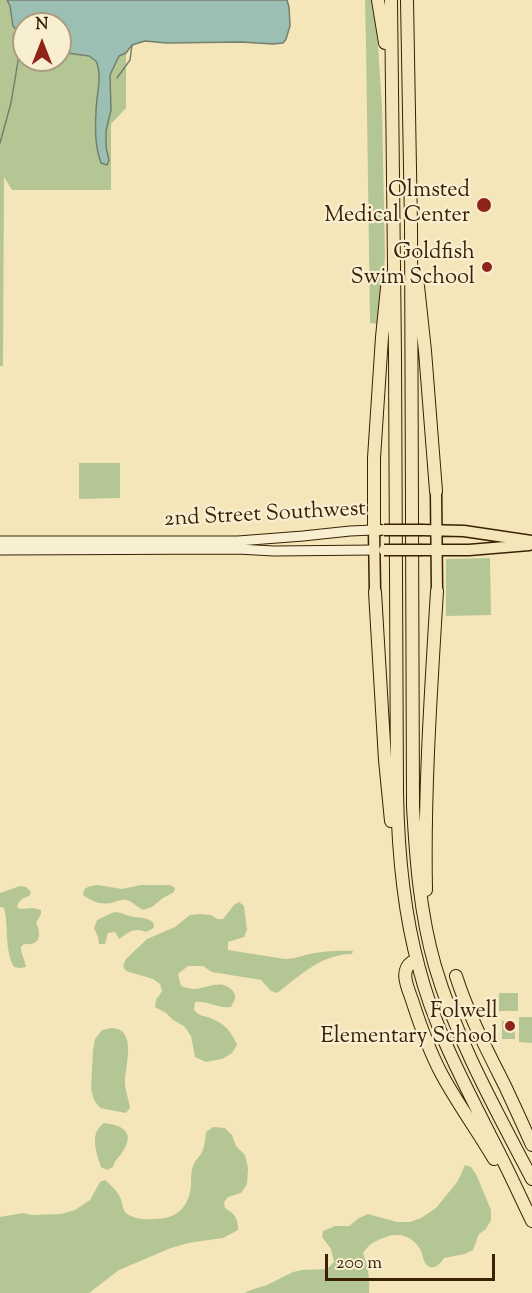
<!DOCTYPE html>
<html>
<head>
<meta charset="utf-8">
<style>
  body { margin:0 }
  #map { position:relative; width:532px; height:1293px; overflow:hidden; background:#f5e6ba; font-family:"Sorts Mill Goudy",serif }
  canvas { display:block }
  .north { position:absolute; left:12px; top:12px; width:60px; height:60px; box-sizing:border-box; background:#f8efd2; border:2px solid #ac9d7f; border-radius:50%; rotate:0deg; font-size:16px; font-weight:700; line-height:24px; text-align:center; color:#392102 }
  .north::after { content:''; display:block; margin:auto; width:21px; height:27px; background:#8f2418; clip-path:polygon(50% 0,100% 100%,50% 72%,0 100%) }
  .scale { position:absolute; left:325px; top:1254px; width:170px; height:27px; box-sizing:border-box; border:3px solid #392102; border-top:0; padding-left:8px; font-size:18px; line-height:21px; white-space:nowrap; color:#392102; -webkit-text-stroke:4px #f8efd2; paint-order:stroke }
</style>
</head>
<body>
<div id="map">
<canvas width="532" height="1293"></canvas>
<div class="north">N</div>
<div class="scale">200 m</div>
</div>
<script>
const g = document.querySelector('canvas').getContext('2d');
g.lineJoin = 'round';
function fillPath(path, color) { g.fillStyle = color; g.fill(path, 'evenodd'); }
function strokePath(path, color, width, dash) { g.strokeStyle = color; g.lineWidth = width; g.lineCap = dash ? 'butt' : 'round'; g.setLineDash(dash || []); g.stroke(path); }
function write(font, color, halo, rows, align = 'center') {
  g.font = font + ' "Sorts Mill Goudy",serif'; g.lineWidth = 4.5; g.setLineDash([]); g.textBaseline = 'middle'; g.strokeStyle = halo; g.fillStyle = color; for (const [text, x, y, turn = 0] of rows) {
    g.save(); g.translate(x, y); g.rotate((+turn || 0) * Math.PI / 180); g.textAlign = isNaN(turn) ? turn : align; if (halo) g.strokeText(text, 0, 0); g.fillText(text, 0, 0); g.restore();
  }
}
const green = new Path2D(`
  M0 0H35L126 49V108L111 124V190H12L4 177 3 366H0ZM24 24H60V60H24Z
  M365 0H375L382 107 385 257 379 324 370 323 366 43Z
  M79 463H120V498L79 499Z
  M490 558 491 615 446 616V559Z
  M98 885 122 889 141 885H170L175 888 174 892 163 898 152 907 143 910C137 907 132 901 126 900 120 899 116 902 111 903 99 905 92 901 83 895 83 886 91 886 98 885Z
  M20 886 26 887 31 892 29 896C23 898 19 900 17 907L20 909 33 908 41 910V914L36 923C42 935 40 946 24 944L21 947C21 955 25 959 26 967L20 968 14 967C4 949 9 927 4 908L0 907V893Z
  M239 902 244 906 247 930 244 937 228 942V950L285 959C294 959 301 956 309 954 323 951 339 950 353 951L352 954C321 954 300 976 277 993L271 991 261 980 212 972 203 966H188L178 974 181 986C185 987 190 989 195 989 208 988 221 979 232 990 238 996 234 1001 231 1007 218 1009 207 1000 195 1002L194 1010C201 1017 202 1015 210 1018 224 1023 232 1032 237 1045L232 1053 222 1059 206 1062 195 1057 191 1036 184 1026 173 1020 166 1013 155 1007 156 1000 162 991 160 984 153 979 126 971 123 966 126 959 147 939 175 927 190 915 198 914 211 915 217 919H223L234 905Z
  M114 912C122 912 127 916 134 917 143 918 145 917 153 922L154 928 146 932C134 927 129 932 119 939L115 932 108 933 105 944H99L98 937 94 928 97 920Z
  M499 993H518V1011H499Z
  M519 1017H532V1043L519 1042Z
  M502 1021H515V1039H502Z
  M111 1028C137 1028 126 1063 125 1080 124 1087 129 1100 130 1108L126 1113 100 1108 94 1100 91 1089 93 1050 95 1039 102 1030Z
  M104 1123C121 1125 136 1131 123 1151 120 1157 115 1159 113 1167L107 1170 101 1167C96 1151 89 1134 104 1123Z
  M213 1127 225 1128 232 1135 236 1146 245 1155 248 1168 247 1184 241 1193 228 1197 224 1202 225 1208C235 1214 238 1218 238 1230L223 1238 188 1243 171 1248 119 1270 89 1293H0V1217L23 1213 32 1215 61 1214 75 1210 90 1200 100 1182 105 1180C111 1185 116 1190 120 1197 123 1203 122 1210 127 1214 135 1219 146 1220 155 1219 177 1219 189 1207 191 1185 191 1179 191 1171 193 1166 194 1162 198 1158 201 1154 205 1147 205 1140 206 1132Z
  M465 1165 471 1167 476 1174 491 1210V1220L486 1229 479 1234 473 1250 465 1254 444 1258C440 1264 433 1272 426 1264 423 1261 423 1255 421 1251 414 1237 400 1232 386 1237 375 1241 370 1243 363 1253 368 1267 370 1278 369 1293H245L248 1291 267 1285 293 1272 302 1270 327 1269 334 1262 331 1249 322 1237 323 1231 335 1226H349L359 1218 368 1214 397 1222H410L421 1218 436 1208 458 1181Z`);
const water = new Path2D(`
  M7 0H287L289 7 290 26 286 39 283 43 273 44 241 42 167 43 145 41 132 45 126 53 119 56 110 75 111 110 106 131V147L109 160 107 165 101 163C95 146 95 130 96 112 96 95 103 76 96 61L89 56 60 52V24H24V38L13 26 10 6Z`);
const stream = new Path2D(`
  M117 78 130 60 132 45
  M0 143 11 103 20 49 24 38`);
const secondary = new Path2D(`
  M0 541H238L303 536 350 531 374 530
  M0 550 238 549 274 551 374 550`);
const primary = new Path2D(`
  M436 491 437 591
  M422 530 464 531 532 541
  M422 550H469L529 545
  M375 592 374 530H380`);
const highway = new Path2D(`
  M378 0 385 43
  M391 0 395 355 397 792C398 852 403 910 419 968 434 1027 463 1081 490 1135 505 1163 518 1192 532 1221
  M407 0 411 224 413 806C416 860 420 914 435 966 457 1041 496 1110 532 1179
  M418 286 425 351 436 491
  M374 530V458L382 337 388 278
  M375 592 385 760 391 821
  M426 890C424 791 431 691 437 591
  M412 962C399 971 408 988 412 1000 420 1025 429 1050 441 1073 457 1103 477 1130 494 1159
  M456 976C468 1014 487 1050 505 1086 514 1105 523 1125 532 1145`);
const primaryBridge = new Path2D(`
  M384 530H422
  M384 550H422`);
const markers = [
  [484,205,8,"#8f2418"],
  [487,267,6,"#8f2418"],
  [510,1026,6,"#8f2418"]
];
const poiNames = [
  ["Olmsted",470,192],
  ["Medical Center",470,217],
  ["Goldfish",475,254],
  ["Swim School",475,279],
  ["Folwell",498,1013],
  ["Elementary School",498,1038]
];
const streetNames = [
  ["2nd Street Southwest",265,516,-3]
];
fillPath(green, '#b5c695');
fillPath(water, '#9cbfb3');
strokePath(water, '#74806c', 1.5);
strokePath(stream, '#74806c', 1.5);
strokePath(secondary, '#392102', 11);
strokePath(primary, '#392102', 13);
strokePath(highway, '#392102', 14);
strokePath(secondary, '#f8efd2', 9);
strokePath(primary, '#f5e6ba', 10);
strokePath(highway, '#f5e6ba', 12);
strokePath(primaryBridge, '#392102', 13, []);
strokePath(primaryBridge, '#f5e6ba', 10);
for (const [x, y, r, color] of markers) { const dot = new Path2D(); dot.arc(x, y, r, 0, 2 * Math.PI); g.fillStyle = color; g.fill(dot); strokePath(dot, '#f8efd2', 2); }
write('22px', '#392102', '#f8efd2', poiNames, 'right');
write('22px', '#392102', '#f8efd2', streetNames);
</script>
</body>
</html>
